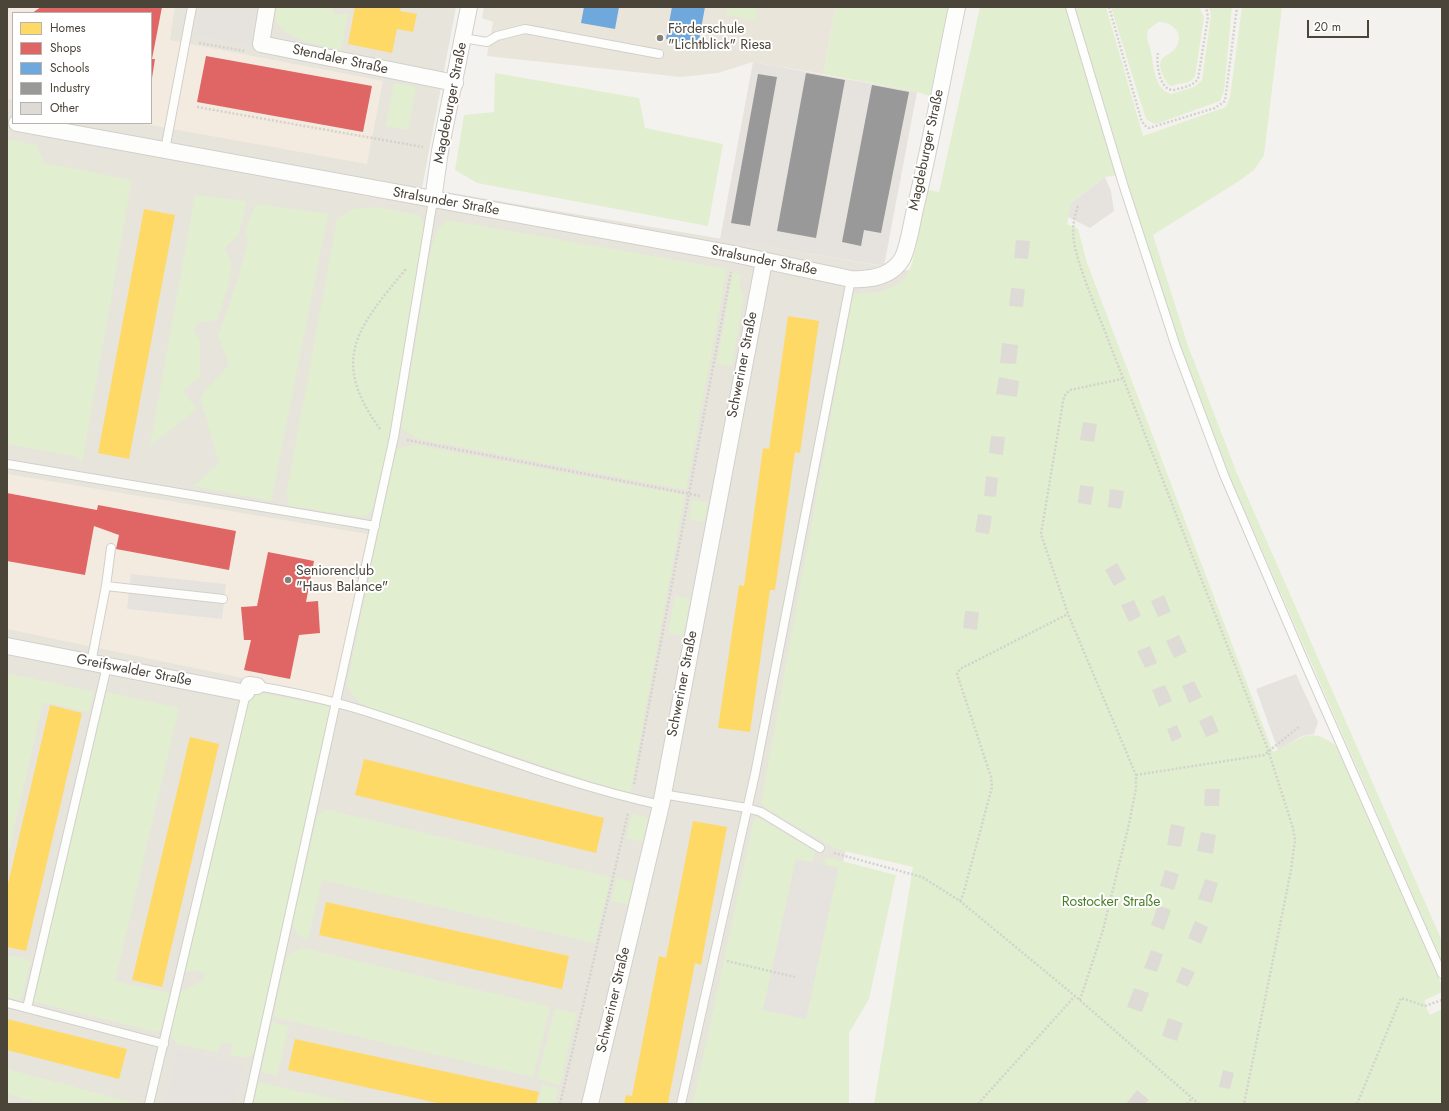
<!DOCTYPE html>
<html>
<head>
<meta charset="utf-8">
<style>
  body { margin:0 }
  #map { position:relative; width:1449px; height:1111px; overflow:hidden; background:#f4f2ee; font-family:Jost,sans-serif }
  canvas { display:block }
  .frame { position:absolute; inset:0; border:8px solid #4b4439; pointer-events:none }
  .legend { position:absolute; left:12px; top:12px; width:140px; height:112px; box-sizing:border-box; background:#fff; border:1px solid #b7b4b0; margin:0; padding:5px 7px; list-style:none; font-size:12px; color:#4b4439 }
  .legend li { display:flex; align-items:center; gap:8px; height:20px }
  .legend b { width:20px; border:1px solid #b7b4b0 }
  .scale { position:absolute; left:1307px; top:20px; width:62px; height:18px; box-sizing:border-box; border:2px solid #4b4439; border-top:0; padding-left:5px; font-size:12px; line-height:14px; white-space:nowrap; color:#4b4439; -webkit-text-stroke:3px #fff; paint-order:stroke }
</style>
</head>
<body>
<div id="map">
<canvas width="1449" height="1111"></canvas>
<div class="frame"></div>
<ul class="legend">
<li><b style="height:11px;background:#ffd966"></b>Homes</li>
<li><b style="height:11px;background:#e06666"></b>Shops</li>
<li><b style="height:11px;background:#6fa8dc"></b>Schools</li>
<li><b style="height:11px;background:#999"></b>Industry</li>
<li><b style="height:11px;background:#dedbd6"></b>Other</li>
</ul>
<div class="scale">20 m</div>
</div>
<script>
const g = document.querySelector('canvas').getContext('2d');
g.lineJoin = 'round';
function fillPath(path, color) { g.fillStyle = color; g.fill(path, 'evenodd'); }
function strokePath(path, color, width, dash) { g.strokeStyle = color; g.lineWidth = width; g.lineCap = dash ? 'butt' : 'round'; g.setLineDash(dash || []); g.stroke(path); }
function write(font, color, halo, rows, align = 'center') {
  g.font = font + ' Jost,sans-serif'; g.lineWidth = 4; g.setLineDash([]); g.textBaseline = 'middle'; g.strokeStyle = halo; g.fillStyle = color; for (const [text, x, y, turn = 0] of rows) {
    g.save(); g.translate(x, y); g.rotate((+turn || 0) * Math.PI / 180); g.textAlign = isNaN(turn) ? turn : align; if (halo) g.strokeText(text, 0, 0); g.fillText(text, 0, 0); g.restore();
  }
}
const residential = new Path2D(`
  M7 7H456L422 188 964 280 793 1104H7ZM13 13H151V123H13Z`);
const commercial = new Path2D(`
  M9 7H175L170 40 383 81 367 164 139 123H151V13H13V100L7 99V20Z
  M7 474 368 534 333 697 7 629Z`);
const industrial = new Path2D(`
  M753 62 917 92 884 266 720 239Z`);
const education = new Path2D(`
  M484 7H836L823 74 753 62 718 73 681 77 487 56 493 22 482 18Z`);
const green = new Path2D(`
  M274 7H334L333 14H348L341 51C322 45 295 42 280 27 275 22 274 14 274 7Z
  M727 7H758L755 21 726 14Z
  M836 7H948L930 96 917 92 823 74Z
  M980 7H1066L1117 175 1105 177 1071 203 1067 224 1078 229 1087 263 1273 752C1299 741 1309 724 1336 746L1442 986V992L1425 1000V1006L1430 1015 1442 1009V1104H874L913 867 836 849 767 809 761 803 853 294 881 292 898 284 906 277 912 264 928 190 939 192Z
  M1074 7H1106L1143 136 1226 107 1230 97 1242 7H1282L1264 155 1254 170 1239 181 1153 235 1187 343 1236 471 1442 941V962L1228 472 1179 344 1141 226Z
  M1111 7H1199L1204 17 1195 77 1189 82 1170 86C1166 83 1164 78 1162 73 1155 54 1170 58 1177 46 1184 32 1171 21 1158 22L1148 30C1146 38 1148 41 1150 48 1154 63 1153 89 1171 94L1194 87 1202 80 1211 15 1209 7H1232L1224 91 1220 101 1159 123 1154 124 1146 119Z
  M495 73 639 98 645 128 723 144 708 226 477 183 455 170 464 115 494 112Z
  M394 83 416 87 408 130 386 126Z
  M7 139 36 145 44 163 132 180 82 463 78 457 7 444Z
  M195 195 247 201 239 234 225 248 232 265 229 283 217 320 197 323 194 331 200 340V377L183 391 197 409 150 446Z
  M256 204 328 214 271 501 194 486 219 463 200 397 229 364 218 336 239 276 248 242 245 230Z
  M377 207 419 215 423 223 424 239 391 433 374 509 365 517 288 506 287 491 337 219 353 209Z
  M447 220 727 269 686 490 418 439 401 428 431 250 437 230Z
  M733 272 740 274V290L744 295 732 366 717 364Z
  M416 445 685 495 630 794 372 709C359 703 353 698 347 685L395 449Z
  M692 500 708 502 704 522 689 519Z
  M675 596 690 599 684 636 668 633Z
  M7 673 94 692 89 712 43 702 7 860Z
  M250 691 330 707 255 1053 247 1058 230 1055 232 1044 221 1042 218 1052 177 1044 171 1036 170 1030 179 992 204 980 205 972 195 971 185 972Z
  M106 692 179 708 115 981 171 993 160 1030 157 1032 32 1001Z
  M328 810 611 877 595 943 322 880 308 940C300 937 296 933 292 925L317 816 322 812Z
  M632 814 648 818 643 842 626 838Z
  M758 818 815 851 812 863 796 860 764 1010 806 1019 838 869 825 866 826 857 896 875 869 999 849 1033V1104H693L754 819Z
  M617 878 633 882 628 905 611 901Z
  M303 948 550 1007 533 1077 273 1017 286 958 294 951Z
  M7 955 31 960 22 997 18 1000 7 997Z
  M555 1009 577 1013 560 1085 537 1079Z
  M272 1022 289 1026 277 1076 261 1072Z
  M7 1069 139 1104H43L7 1094Z
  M258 1082 356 1104H253Z
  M542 1085 558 1088 555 1104H538Z`);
const parking = new Path2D(`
  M200 7H256L249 46 196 35Z
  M1105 177 1111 191 1114 211 1090 228 1068 217 1071 203Z
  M131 574 226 584 222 619 127 609Z
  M1296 674 1318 722 1314 734 1302 736 1278 750 1256 689Z
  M796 859 838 868 806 1019 763 1010Z
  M178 1049 243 1065 234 1104H165Z`);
const homes = new Path2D(`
  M355 7H401L400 11 417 14 413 32 397 29 392 53 348 44Z
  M144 209 175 215 129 459 98 453Z
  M788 316 819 321 800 453 795 452 775 590H770L750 732 718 728 739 585 744 586 763 448 769 449Z
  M50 705 82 713 26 951 7 947V888Z
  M190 737 219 744 162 987 132 980Z
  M364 759 604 818 596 853 355 795Z
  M693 821 727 827 701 965 695 963 668 1103 624 1104 626 1095 632 1096 659 956 666 958Z
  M326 902 569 956 562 989 319 935Z
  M7 1019 127 1049 119 1079 7 1050Z
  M295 1039 539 1092 536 1104H442L288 1070Z`);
const shops = new Path2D(`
  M41 7H162L152 59H155L152 78 151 13H32Z
  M206 56 372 86 363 132 197 102Z
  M7 493 97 510 98 505 236 531 229 570 116 549 119 535 94 526 85 575 7 561Z
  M268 552 314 561 306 602 318 601 320 633 299 635 290 679 244 670 251 640H244L241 607 257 606Z`);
const schools = new Path2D(`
  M584 7H619L615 29 581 23Z
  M672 7H705L698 45 666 39Z`);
const industry = new Path2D(`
  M806 73 845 80 816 238 777 231Z
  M758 74 777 77 750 226 731 223Z
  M872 85 909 92 881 233 864 230 861 246 842 242Z`);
const building = new Path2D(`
  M1016 240 1030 241 1028 259 1014 258Z
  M1011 288 1025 289 1023 307 1009 306Z
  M1002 343 1018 345 1016 364 1000 363Z
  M999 377 1019 381 1017 397 996 394Z
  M1083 422 1097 424 1094 442 1080 440Z
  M991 436 1005 437 1003 455 989 453Z
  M986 476 998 478 996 497 984 496Z
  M1080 485 1094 487 1091 505 1078 503Z
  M1110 489 1124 491 1121 509 1108 507Z
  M978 514 992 516 989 534 975 532Z
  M1117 563 1126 579 1114 586 1105 570Z
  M1164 595 1171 612 1158 617 1151 601Z
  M1134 600 1141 616 1129 622 1121 605Z
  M965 611 979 612 977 630 963 628Z
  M1179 635 1187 652 1174 658 1166 641Z
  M1150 646 1157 663 1145 668 1137 651Z
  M1194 681 1202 697 1189 703 1182 686Z
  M1165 685 1172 701 1159 707 1152 690Z
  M1212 715 1219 732 1206 737 1199 721Z
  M1177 725 1182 737 1172 742 1167 729Z
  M1205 789H1220L1219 806H1204Z
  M1171 824 1185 827 1181 847 1167 845Z
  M1201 832 1216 835 1213 854 1197 851Z
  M1165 870 1179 874 1174 890 1160 886Z
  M1205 879 1218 883 1212 903 1198 899Z
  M1158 905 1171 910 1164 930 1151 925Z
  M1195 921 1208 927 1201 944 1188 938Z
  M1151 950 1163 954 1157 972 1144 968Z
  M1182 967 1195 972 1188 987 1176 982Z
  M1134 988 1149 993 1142 1012 1127 1007Z
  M1168 1018 1183 1023 1177 1041 1162 1036Z
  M1223 1070 1234 1073 1230 1089 1219 1087Z
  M1137 1090 1149 1100 1145 1104H1126Z`);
const path = new Path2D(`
  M1109 7 1141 119 1144 125 1149 128 1215 108 1225 101 1237 7
  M199 43 245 51
  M1158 53C1156 62 1159 90 1173 90 1176 90 1179 88 1182 88 1189 86 1194 84 1198 79L1208 17 1206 7
  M197 107 423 147
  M1078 206C1067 235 1077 255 1086 283L1268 750 1293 828 1295 840 1291 870 1244 1104
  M380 429C329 359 358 327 406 269
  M407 440 701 496
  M1136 775 1264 755 1300 726
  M634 784 731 272
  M834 853 922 877 960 901 1075 996 1199 1104
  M960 901 963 895 992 787 991 777 957 674 960 669 1068 614
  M727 961 795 977
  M1080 1000 1103 930 1129 824 1136 788V775L1068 614 1041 534 1064 396 1070 390 1122 379
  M560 1104 628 813
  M978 1104 1075 996
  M1187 1104 1192 1098
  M1357 1104 1401 998 1425 1006 1442 1000`);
const service = new Path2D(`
  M1070 7 1123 184 1176 347 1224 475 1307 668 1442 974
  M463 38 487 42 497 36 525 29 659 54
  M165 150 192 7
  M7 464 375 526
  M106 586 223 599
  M91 663 106 586 111 548
  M257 686C291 692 325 699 358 709 459 740 557 783 661 805
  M662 794 747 808 761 812 820 848
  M7 1003 164 1044
  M27 1008 107 666
  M149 1104 246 693
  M248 1104 394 437 433 200
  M681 1104 755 774 851 279`);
const minor = new Path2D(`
  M267 7 261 44 455 83
  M17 123 734 254 851 279C870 280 891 277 902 259 908 249 912 222 915 209 931 143 943 74 957 7
  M433 200 440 151 469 7
  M7 646 246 693 249 685 257 686
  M590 1104 661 805 764 261`);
const markers = [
  [660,38,4,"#868178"],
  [288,580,4,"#868178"]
];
const poiNames = [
  ["Förderschule",668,30],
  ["\"Lichtblick\" Riesa",668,46],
  ["Seniorenclub",296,572],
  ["\"Haus Balance\"",296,588]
];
const streetNames = [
  ["Stendaler Straße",340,60,12],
  ["Magdeburger Straße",451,103,-79],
  ["Magdeburger Straße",927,150,-78],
  ["Stralsunder Straße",446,202,10],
  ["Stralsunder Straße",764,261,11],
  ["Schweriner Straße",743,365,-79],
  ["Greifswalder Straße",134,671,11],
  ["Schweriner Straße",683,684,-79],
  ["Schweriner Straße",614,1000,-77]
];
const parkNames = [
  ["Rostocker Straße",1111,903]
];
fillPath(residential, '#e7e4dc');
fillPath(commercial, '#f3ebdf');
fillPath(industrial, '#e6e2de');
fillPath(education, '#eae5da');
fillPath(green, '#e1eecf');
fillPath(parking, '#e6e3df');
fillPath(homes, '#ffd966');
fillPath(shops, '#e06666');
fillPath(schools, '#6fa8dc');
fillPath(industry, '#999');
fillPath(building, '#dedbd6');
strokePath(service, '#d2d0cb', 10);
strokePath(minor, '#d2d0cb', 18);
strokePath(path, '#d3d2cc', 2.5, [2, 2]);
strokePath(service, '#fdfdfc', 8);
strokePath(minor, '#fdfdfc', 16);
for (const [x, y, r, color] of markers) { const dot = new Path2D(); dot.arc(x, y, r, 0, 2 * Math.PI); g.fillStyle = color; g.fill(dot); strokePath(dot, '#fff', 1.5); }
write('14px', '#4b4439', '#fff', poiNames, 'left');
write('14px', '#4b4439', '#fff', streetNames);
write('14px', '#4a7f2a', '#fff', parkNames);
</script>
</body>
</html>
